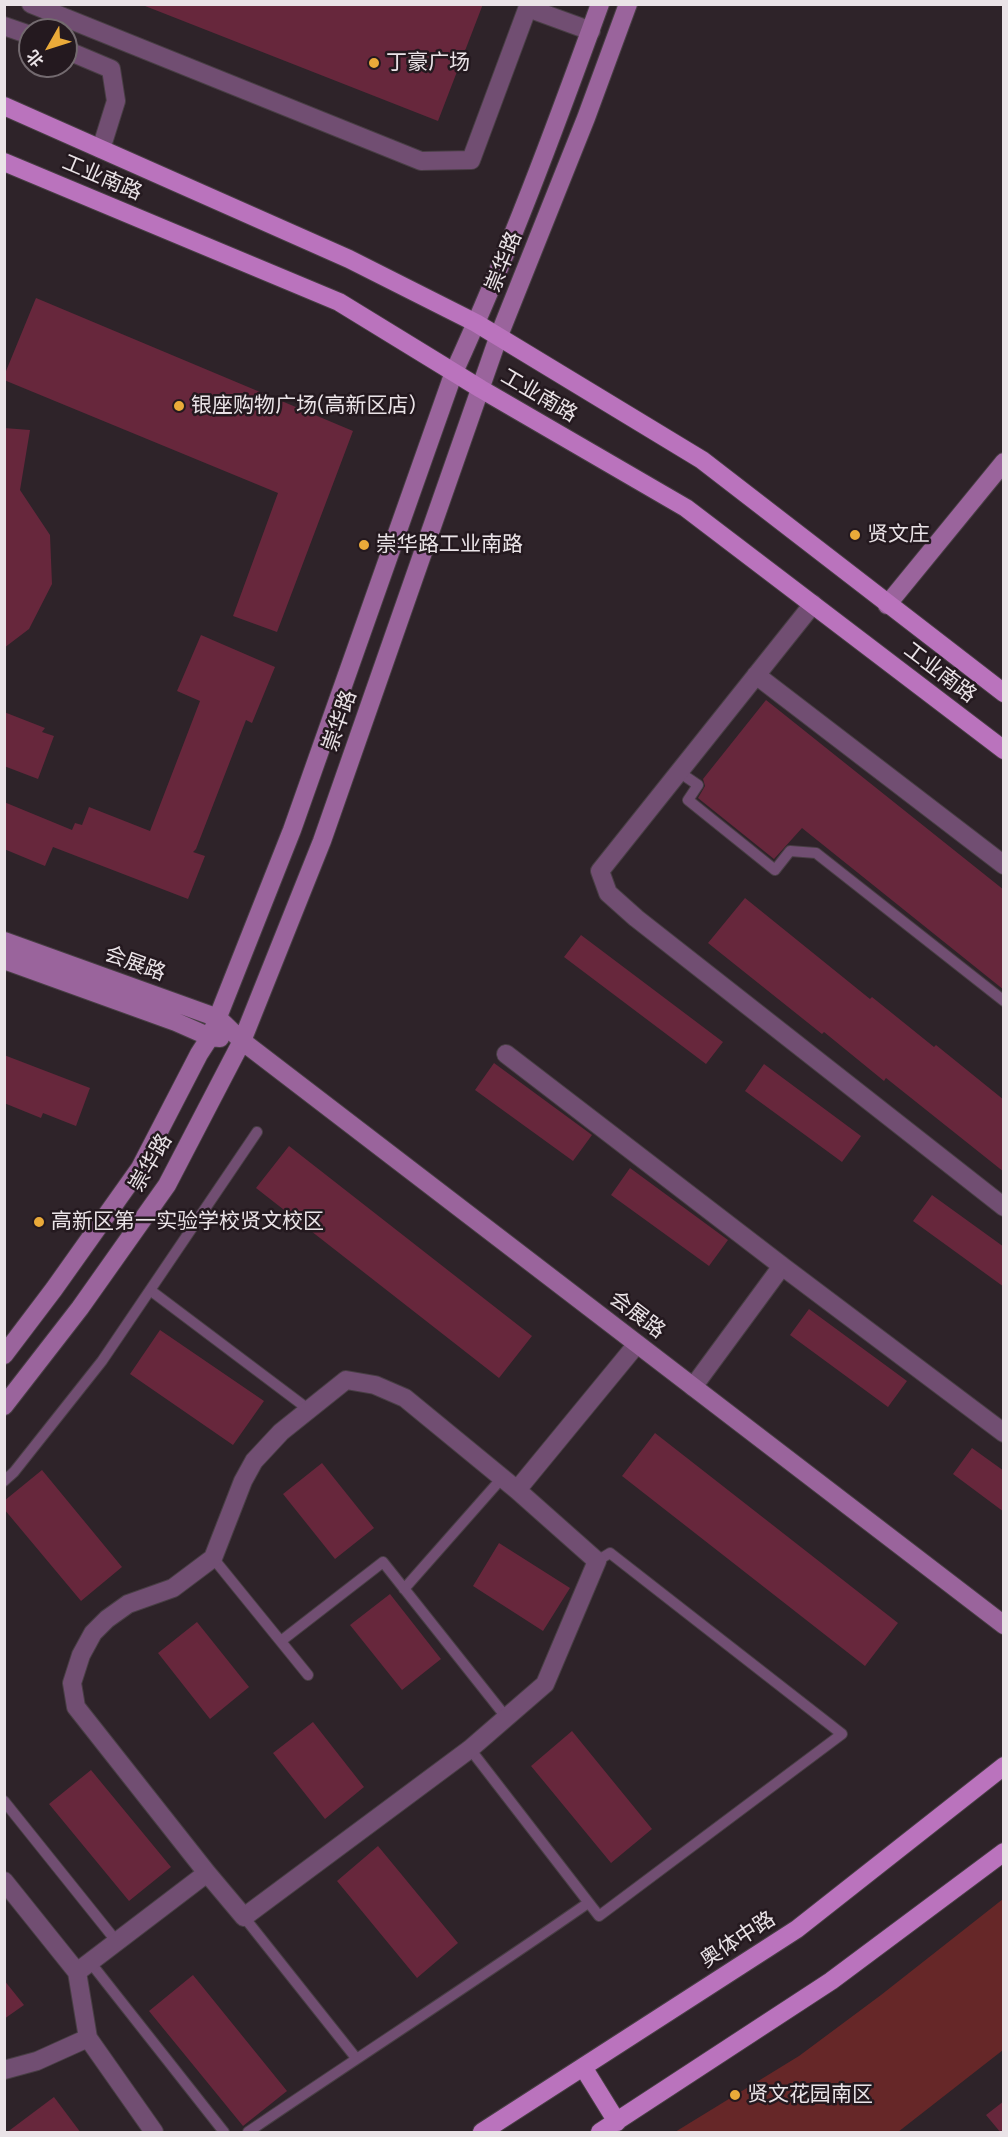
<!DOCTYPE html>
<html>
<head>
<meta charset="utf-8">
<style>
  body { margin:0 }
  #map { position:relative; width:1008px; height:2137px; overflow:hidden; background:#2e2329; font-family:Figtree,"Noto Sans SC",sans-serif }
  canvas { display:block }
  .frame { position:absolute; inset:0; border:6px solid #eae3e7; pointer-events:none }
  .north { position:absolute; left:18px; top:18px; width:60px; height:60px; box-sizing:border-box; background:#24191f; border:2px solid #736a6f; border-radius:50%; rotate:231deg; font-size:16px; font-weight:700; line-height:24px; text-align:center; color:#eae3e7 }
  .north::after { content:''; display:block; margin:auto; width:21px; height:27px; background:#eaaa39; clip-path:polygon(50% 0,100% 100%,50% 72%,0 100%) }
</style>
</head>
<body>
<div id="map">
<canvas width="1008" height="2137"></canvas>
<div class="frame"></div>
<div class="north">北</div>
</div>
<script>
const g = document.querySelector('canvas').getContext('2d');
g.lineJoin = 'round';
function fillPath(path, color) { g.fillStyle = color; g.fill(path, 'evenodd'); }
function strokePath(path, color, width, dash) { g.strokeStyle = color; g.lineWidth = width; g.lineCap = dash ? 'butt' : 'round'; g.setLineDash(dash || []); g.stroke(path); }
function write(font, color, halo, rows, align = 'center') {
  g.font = font + ' Figtree,"Noto Sans SC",sans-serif'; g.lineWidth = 5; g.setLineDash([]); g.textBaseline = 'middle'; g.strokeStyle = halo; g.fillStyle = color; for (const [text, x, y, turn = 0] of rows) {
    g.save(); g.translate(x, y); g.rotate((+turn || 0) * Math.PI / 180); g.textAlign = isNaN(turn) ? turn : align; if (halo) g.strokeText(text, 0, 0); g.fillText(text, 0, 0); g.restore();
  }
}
const green = new Path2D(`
  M1003 1899V2050L898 2132H675L799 2056 881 1995Z`);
const building = new Path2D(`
  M140 4H483L438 121Z
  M36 298 353 431 277 632 233 616 278 493 4 380V376Z
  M4 428 30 430 20 490 50 535 52 584 29 629 4 648Z
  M201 635 275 667 252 723 246 720 196 849 193 852 205 856 188 899 53 847 45 866 4 849V802L72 830 75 823 82 825 89 807 150 831 200 701 177 691Z
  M766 700 1004 890V990L802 828 774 859 698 798 705 786 703 779Z
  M4 712 45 728 42 732 54 736 38 779 4 766Z
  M745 898 870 999 872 997 934 1047 936 1045 1004 1100V1172L886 1078 884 1081 824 1032 822 1034 708 943Z
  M581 935 723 1042 706 1064 564 957Z
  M4 1055 90 1088 76 1126 43 1113 41 1118 4 1103Z
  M494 1063 592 1135 573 1161 475 1090Z
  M764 1064 861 1136 842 1162 745 1091Z
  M289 1146 532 1336 499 1378 256 1188Z
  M630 1168 728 1240 709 1266 611 1195Z
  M932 1195 1004 1247V1287L913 1221Z
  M809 1309 907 1381 888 1407 790 1335Z
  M160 1330 264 1401 233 1445 130 1374Z
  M655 1433 898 1623 865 1666 622 1476Z
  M972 1448 1004 1471V1512L953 1474Z
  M322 1463 374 1528 335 1559 283 1494Z
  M42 1470 122 1567 81 1601 4 1509V1501Z
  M499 1543 570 1588 543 1631 473 1586Z
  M390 1594 441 1659 402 1690 350 1625Z
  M197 1622 249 1687 210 1719 158 1653Z
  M313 1722 364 1787 325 1819 273 1753Z
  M572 1731 652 1829 611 1863 531 1766Z
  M91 1770 171 1867 129 1901 49 1804Z
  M378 1846 458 1943 417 1978 337 1881Z
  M193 1975 287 2091 243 2126 149 2011Z
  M4 1980 24 2005 4 2019Z
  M54 2097 81 2133H6Z
  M1004 2101V2133H1001L986 2115Z`);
const lane = new Path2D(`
  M679 772 698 785 688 800 775 870 790 851 816 853 1004 1001
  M150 1290 308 1409
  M4 1481 14 1472 102 1361 257 1132
  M213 1558 308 1675
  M404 1589 502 1478
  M281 1641 383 1562 506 1717
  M470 1749 599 1916 842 1734 610 1553 597 1561
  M4 1801 117 1942
  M244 1917 356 2058
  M90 1962 224 2132
  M248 2132C361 2055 476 1981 588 1903`);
const street = new Path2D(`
  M31 4 421 161 471 160 529 4
  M528 8 591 31
  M4 26 30 35
  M66 50 111 69 116 101 101 149
  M813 604 600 871 608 893 636 918 1004 1207
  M756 675 1004 865
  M506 1054 782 1266
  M693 1387 782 1266 1004 1433
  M517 1490 637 1344
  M4 1881 77 1972 88 2038 154 2132
  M77 1972 207 1873 244 1917 470 1749 545 1684 597 1561 517 1490 405 1398 375 1385 346 1380 281 1432 254 1461 243 1481 213 1558 173 1588 128 1604 107 1619 93 1633 81 1655 72 1683 76 1707 207 1873
  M4 2070 37 2061 88 2038`);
const secondary = new Path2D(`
  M887 605 1004 462
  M4 941 218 1018 242 1041 1004 1625
  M4 960 176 1022 210 1037 220 1038
  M4 1355 54 1289 140 1168 199 1054 210 1037 292 830 454 372C509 252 555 128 600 4
  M4 1406 80 1308 167 1185 242 1041 322 841 498 338 586 118 628 4`);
const primary = new Path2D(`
  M4 106 349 259 476 323 702 460 1004 693
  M4 162 339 302 481 389 686 508 1004 750
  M583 2067 617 2122
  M482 2132 797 1929 1004 1766
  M600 2132 831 1981 1004 1852`);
const markers = [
  [374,63,6,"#eaaa39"],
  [179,406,6,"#eaaa39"],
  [855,535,6,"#eaaa39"],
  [364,545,6,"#eaaa39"],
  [39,1222,6,"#eaaa39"],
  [735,2095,6,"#eaaa39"]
];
const poiNames = [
  ["丁豪广场",386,63],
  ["银座购物广场(高新区店)",191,406],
  ["贤文庄",867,535],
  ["崇华路工业南路",376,545],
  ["高新区第一实验学校贤文校区",51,1222],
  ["贤文花园南区",747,2095]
];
const streetNames = [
  ["工业南路",102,178,23],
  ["崇华路",504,262,-68],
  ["工业南路",539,396,30],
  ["工业南路",940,673,37],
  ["崇华路",340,721,-71],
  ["会展路",135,964,20],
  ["崇华路",151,1163,-60],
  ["会展路",637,1315,37],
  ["奥体中路",738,1940,-33]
];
fillPath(green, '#662728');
fillPath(building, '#67273c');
strokePath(lane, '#483e44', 12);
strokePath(street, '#483e44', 20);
strokePath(secondary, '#483e44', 20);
strokePath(primary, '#483e44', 20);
strokePath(lane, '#714e72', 10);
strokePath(street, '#714e72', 18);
strokePath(secondary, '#9a649c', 18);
strokePath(primary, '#ba73bd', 18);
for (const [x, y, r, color] of markers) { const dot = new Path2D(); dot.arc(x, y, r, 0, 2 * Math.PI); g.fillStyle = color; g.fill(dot); strokePath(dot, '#24191f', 2); }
write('21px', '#eae3e7', '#24191f', poiNames, 'left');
write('21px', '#eae3e7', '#24191f', streetNames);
</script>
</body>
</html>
